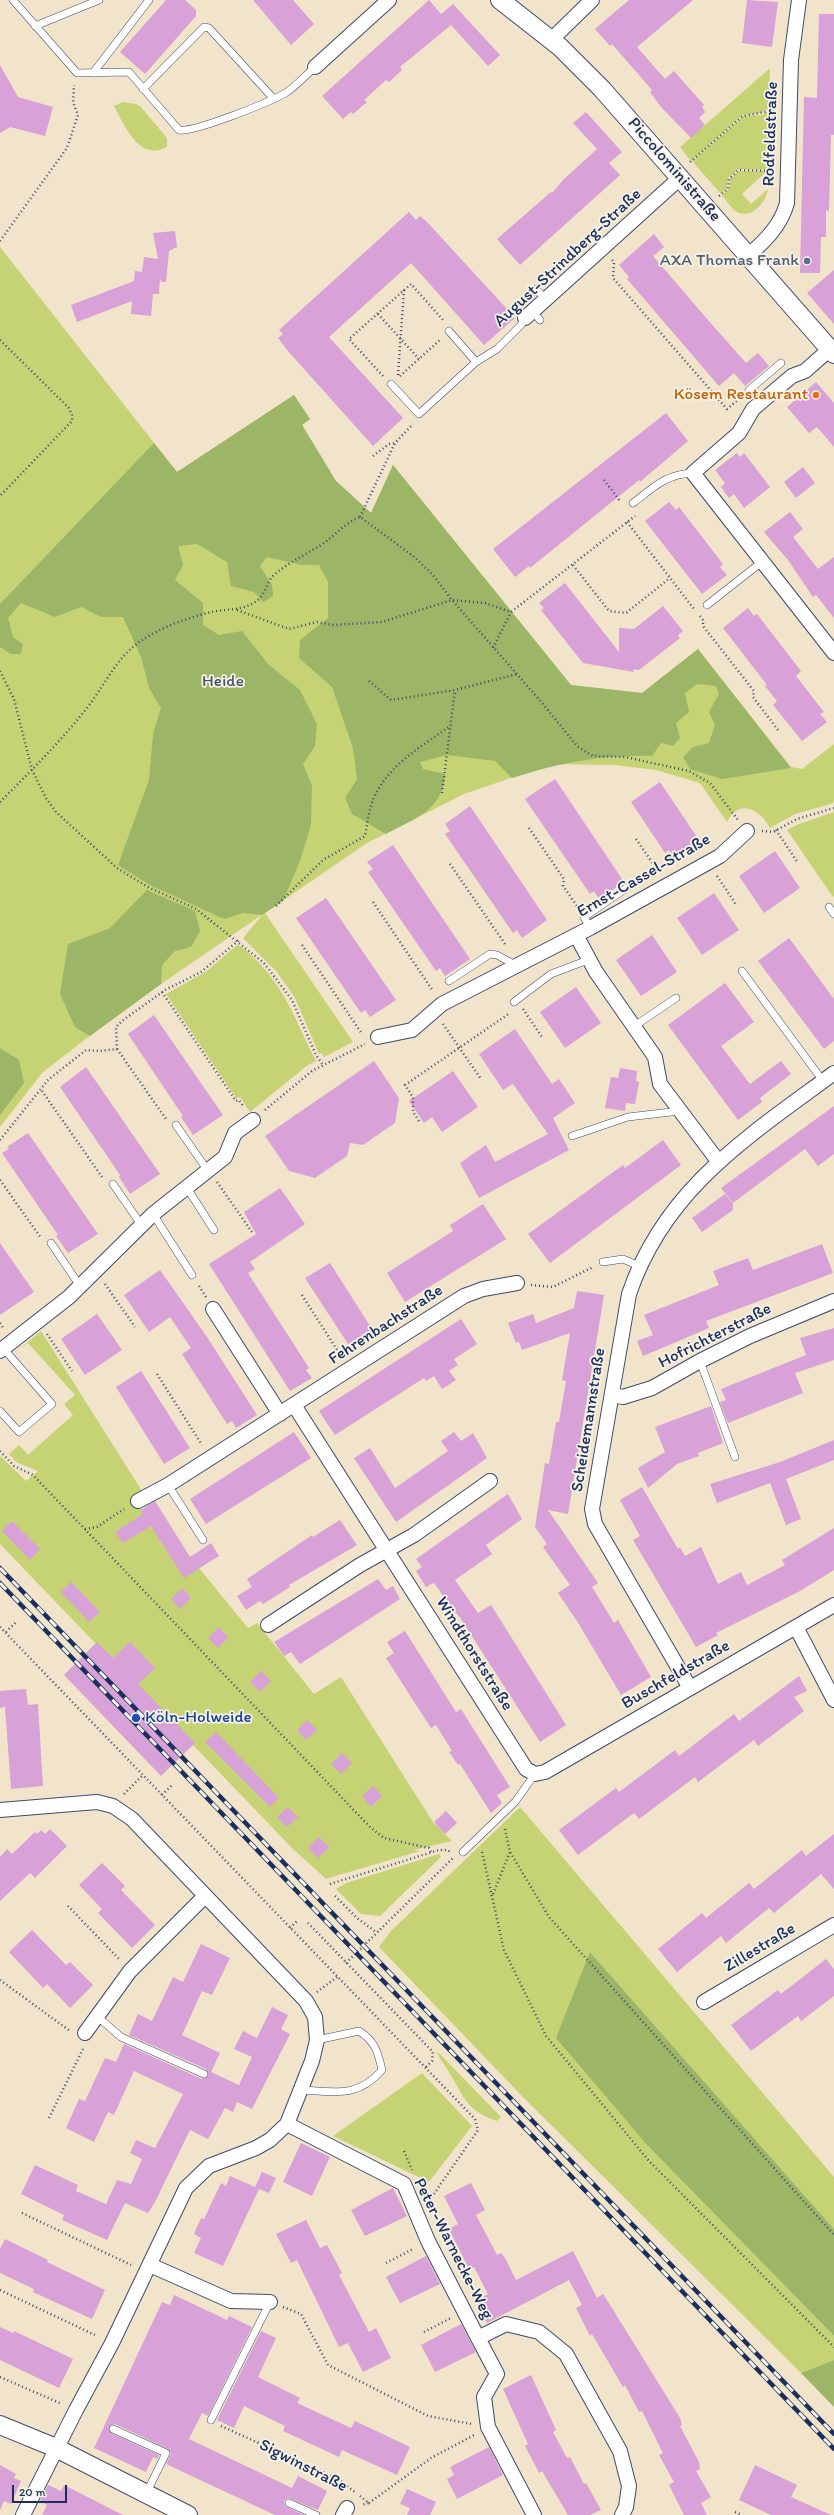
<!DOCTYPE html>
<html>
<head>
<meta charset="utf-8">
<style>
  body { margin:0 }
  #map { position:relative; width:834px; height:2515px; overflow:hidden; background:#f1e4ca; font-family:Itim,sans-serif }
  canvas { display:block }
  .scale { position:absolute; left:12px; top:2485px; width:55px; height:18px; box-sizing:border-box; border:2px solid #1b2f5e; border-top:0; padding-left:5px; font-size:12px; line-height:14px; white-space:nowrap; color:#1b2f5e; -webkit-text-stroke:3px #f7f3e8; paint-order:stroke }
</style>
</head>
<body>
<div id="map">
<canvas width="834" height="2515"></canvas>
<div class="scale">20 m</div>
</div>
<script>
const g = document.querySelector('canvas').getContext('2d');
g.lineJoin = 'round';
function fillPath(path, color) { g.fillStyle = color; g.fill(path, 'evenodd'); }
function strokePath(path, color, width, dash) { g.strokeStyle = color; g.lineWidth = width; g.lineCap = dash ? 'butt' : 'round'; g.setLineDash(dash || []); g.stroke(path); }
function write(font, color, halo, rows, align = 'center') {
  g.font = font + ' Itim,sans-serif'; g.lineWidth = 3.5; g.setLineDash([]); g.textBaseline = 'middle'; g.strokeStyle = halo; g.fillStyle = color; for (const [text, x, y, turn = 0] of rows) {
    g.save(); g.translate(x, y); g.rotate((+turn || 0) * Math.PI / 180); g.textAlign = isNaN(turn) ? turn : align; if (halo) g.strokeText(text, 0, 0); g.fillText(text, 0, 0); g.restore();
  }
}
const green = new Path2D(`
  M770 68 769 108 760 113 743 115 691 161 680 147Z
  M123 102 136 104 141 107 167 138V147C139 162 125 126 114 106Z
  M769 111 767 170 739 169 728 178 727 188 721 194 692 161 744 116 761 115Z
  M739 171H767L742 194 751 204 768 189C766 203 750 222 734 210 730 206 726 200 722 195L729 189 730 179Z
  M0 247 177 472 294 395 310 419 302 425 336 481 371 513 393 465 571 685 642 693 698 649 791 767 802 769 834 744V803L795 814 770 828C760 809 739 798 727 822L700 783 656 770 614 765 552 764 464 794 367 843 265 913 353 1042 324 1057 322 1053 319 1054 295 998 277 972 243 938 263 914 126 1008 43 1072 0 1127Z
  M834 812V896L833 897 787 830 799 824Z
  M237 945C244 947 249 953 254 958 285 987 297 1024 316 1061L308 1065 250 1112 240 1097 236 1098 166 994 207 971Z
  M41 1331 142 1491 134 1497 175 1562 190 1557 248 1628 257 1623 314 1694 341 1677 433 1822 452 1841 413 1850 420 1851 326 1879 292 1848 0 1544V1456L26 1481 38 1471 16 1462 9 1454 19 1445 28 1455 73 1415 64 1404 75 1395 28 1343 17 1351Z
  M520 1807 834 2177V2229L590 1952 648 2146 834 2336V2360L801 2373 522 2096 379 1947 391 1931Z
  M439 1854 441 1857 380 1916 361 1914 336 1889 346 1883Z
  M437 2051 501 2117 497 2121C464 2110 464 2095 447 2069 443 2062 439 2059 437 2051Z
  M422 2073 472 2126 429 2182 333 2136Z`);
const forest = new Path2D(`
  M294 395 310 419 302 425 336 481 371 513 393 465 571 685 642 693 698 649 791 768 722 779 690 769 683 757 693 747 709 743 715 725 709 712 719 694 716 686 697 684 685 693 689 712 676 723 680 738 673 746 661 743 652 756C604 754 558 763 512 778L495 761 447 755 420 762 423 769 445 774C443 810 414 819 386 834L352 814 345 798 357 779 353 748 332 687 299 658 300 640 328 618V582L319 565H302L267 557 260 566 272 585 273 596 263 602 254 592 231 586 227 562 197 544 178 546 183 565 175 580 203 603V625L219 635 242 631 268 664 300 690 317 724 315 746 303 764 312 786 311 825 300 861 283 901 262 915 243 913 224 919 150 885 118 865 149 780 153 734 161 708 149 688 141 657 123 617H101L81 607 55 617 21 603 8 618 13 637 23 644 21 654H11L0 647V604L154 443 177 472Z
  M147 890 195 911 200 931 191 947 175 951 162 965 161 984 90 1036 75 1027 60 994 68 944 110 928Z
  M0 1048 19 1060 24 1083 0 1115Z
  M590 1952 834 2229V2336L648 2146 556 2038Z
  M834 2360V2407L801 2373Z`);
const building = new Path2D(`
  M166 0H185L196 10V16L145 74 120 52Z
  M253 0H293L314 24 291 45Z
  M429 0 441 14 453 4 500 55 488 66 451 25 400 67 402 70 389 82 386 80 364 100 367 102 353 114 351 112 343 119 322 96Z
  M629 0H693L637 47 665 79 674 71 704 105 702 107 705 112 699 118 705 125 691 138 661 107 650 92 652 90 612 44 610 46 595 29Z
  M747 0 778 2 772 47 742 43Z
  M819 14H834V135H831L829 211 826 210V237H821L820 273H800L804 97 817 98Z
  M0 65 18 97 53 107 45 136 10 127 0 133Z
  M586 112 622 152 609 163 620 175 520 265 497 239 551 192 552 193 564 179 597 149 573 123Z
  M409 212 416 220 420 216 428 223 507 309 506 316 515 318 484 345 411 263 329 337 403 418 373 446 287 350 278 338 283 334 279 330Z
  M175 231 177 247 169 251 166 282H161L160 278 159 294H153L151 316 131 314 132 301 77 322 71 305 134 281 135 271 142 272 144 257 158 259 153 233Z
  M654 234 664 247 653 256 708 320 746 363 758 353 769 366 745 386 734 373 719 386 627 279 629 277 619 265Z
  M834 270V324L807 293Z
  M816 382 834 403V447L817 427 809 433 787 407Z
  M666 413 688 441 640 482 639 480 530 568 529 566 515 577 493 549Z
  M737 453 740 457 744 453 770 487 744 508 734 494 729 498 721 487 725 483 715 470Z
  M803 467 815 483 796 498 784 482Z
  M669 502 676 510 679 507 723 564 720 567 727 575 702 594 645 521Z
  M790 512 803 529 793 537 818 569 834 557V618L816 595 813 597 788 560 764 532Z
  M565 583 619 652V628L634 629 663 606 683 631 678 635 680 638 639 670 633 669 634 672 583 663 541 610 544 608 539 603Z
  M748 608 754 616 757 614 801 671 796 676 824 712 820 714 827 722 802 741 773 705 777 701 765 686 767 685 723 628Z
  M555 779 624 882 599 899 594 891 590 894 525 799Z
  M660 782 699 840 674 857 669 850 665 853 631 802Z
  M470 806 547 920 522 938 517 930 513 933 445 834 450 831 445 824Z
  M393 845 470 959 445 976 440 968 436 971 368 872 373 869 367 862Z
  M775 851 800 888 764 913 739 876Z
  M714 893 739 930 702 955 677 918Z
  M326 898 396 1000 370 1017 365 1010 361 1013 296 918Z
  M652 935 677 972 641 996 616 960Z
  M789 938 834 999V1041L824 1049 758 961Z
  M725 983 754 1022 721 1046 750 1084 781 1061 791 1074 760 1098 762 1102 738 1120 668 1025Z
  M576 987 601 1023 565 1048 540 1012Z
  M154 1015 223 1115 193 1135 181 1117 183 1116 128 1034Z
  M515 1029 552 1084 559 1079 575 1103 553 1118 569 1150 479 1198 460 1163 486 1145 495 1162 548 1134 513 1084 503 1090 479 1054Z
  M374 1061 399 1098 395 1123 363 1145 350 1143 347 1156 315 1178 289 1171 265 1136Z
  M86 1067 160 1174 130 1194 119 1177 120 1175 60 1087Z
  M620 1068 637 1071 636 1081 639 1082 635 1104 626 1103 625 1111 605 1108 611 1077 618 1078Z
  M453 1071 478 1107 442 1132 432 1117 424 1123 409 1101Z
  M834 1106V1154L818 1166 805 1149 733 1203 721 1188Z
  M28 1133 98 1234 68 1253 56 1236 58 1235 2 1153 9 1149 7 1147Z
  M663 1140 681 1165 550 1263 528 1234 623 1165 625 1168Z
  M280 1188 305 1224 250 1262 255 1269 248 1273 309 1368 306 1370 312 1378 290 1391 209 1264 256 1234 244 1212Z
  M725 1194 733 1204V1210L702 1232 692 1218Z
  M483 1204 506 1239 405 1302 387 1273 453 1231 450 1225Z
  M0 1243 34 1292 0 1315Z
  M822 1244 833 1273 706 1321 709 1328 643 1356 637 1341 653 1335 644 1315 719 1285 713 1271 748 1258 753 1270Z
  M330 1263 372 1329 348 1344 305 1278Z
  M160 1270 207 1337 257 1415 236 1428 232 1421 227 1424 182 1354 191 1348 170 1317 149 1332 124 1295Z
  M577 1291 604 1295 568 1514 548 1510 598 1583 592 1587 614 1623 618 1620 651 1677 621 1695 577 1621 558 1593 570 1585 543 1547 547 1544 535 1527 545 1463 549 1464 556 1422H559L566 1381 562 1380 570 1333 522 1350 519 1342 516 1343 508 1323 533 1314 536 1323 574 1308Z
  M97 1314 122 1350 85 1375 61 1339Z
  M461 1319 477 1344 454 1359 458 1365 449 1371 456 1380 442 1389 434 1376 426 1381 424 1378 335 1435 319 1411Z
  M834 1328V1360L795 1373 803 1393 728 1423 720 1402 726 1400 721 1389 806 1355 800 1338Z
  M141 1371 190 1448 164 1464 116 1387Z
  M711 1406 723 1443 698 1453 699 1456 677 1464 648 1488 638 1468 665 1452 655 1427Z
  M294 1432 311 1458 206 1524 190 1499Z
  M454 1432 461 1441 473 1433 487 1458 396 1522 354 1458 370 1448 395 1488 448 1451 441 1441Z
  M834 1440V1460L786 1479 801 1519 786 1525 770 1483 717 1503 710 1484 780 1462Z
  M642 1487 678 1549 680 1547 685 1556 701 1547 718 1584 741 1572 747 1585 785 1565 782 1560 834 1528V1570L800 1591 716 1633 718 1635 696 1647 633 1540 640 1536 620 1500Z
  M508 1494 522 1519 486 1545 492 1554 455 1580 478 1613 491 1605 566 1725 540 1742 459 1616 453 1610 434 1583 426 1587 416 1571 422 1567 416 1559Z
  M155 1501 190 1557 211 1543 219 1556 184 1578 151 1526 123 1543 115 1532 143 1514 141 1510Z
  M340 1520 357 1545 289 1585 290 1587 263 1604 260 1601 246 1610 237 1596 252 1587 247 1579 312 1535 313 1537Z
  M12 1521 40 1549 30 1560 2 1531Z
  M378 1579 386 1590 393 1586 400 1599 300 1664 291 1652 284 1656 274 1642Z
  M71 1582 100 1612 89 1622 61 1592Z
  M182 1588 191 1598 180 1609 171 1599Z
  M219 1627 228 1637 218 1648 208 1638Z
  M405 1631 456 1712 461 1709 510 1787 497 1795 502 1803 491 1813 460 1764 458 1765 449 1752 452 1751 436 1725 431 1728 386 1658 394 1653 387 1642Z
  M97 1642 113 1658 130 1642 155 1668 138 1684 195 1743 161 1776 64 1675Z
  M261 1671 271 1681 260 1692 250 1682Z
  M799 1676 807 1691 794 1697 804 1711 758 1746 754 1740 698 1782 695 1777 639 1819 634 1813 578 1855 559 1830 616 1788 619 1792 675 1750 679 1756 734 1714 739 1721Z
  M26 1689 28 1705 38 1704 43 1786 11 1789 5 1707 0 1708V1691Z
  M307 1720 317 1730 306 1740 297 1730Z
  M216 1732 279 1798 270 1807 205 1742Z
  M342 1753 352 1763 341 1774 331 1764Z
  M373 1786 382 1796 371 1807 362 1796Z
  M288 1807 298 1817 287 1827 277 1817Z
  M446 1811 457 1823 445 1834 434 1822Z
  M50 1829 67 1846 35 1878 30 1873 0 1901V1857L7 1849 12 1854 35 1832 37 1834 41 1830 45 1834Z
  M834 1834V1889L821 1874 774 1913 769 1908 726 1943 721 1936 677 1972 658 1949 702 1913 706 1918 749 1883 754 1889 802 1850 806 1856Z
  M319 1837 329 1847 318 1858 308 1848Z
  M102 1863 125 1886 121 1890 155 1925 132 1948 98 1913 102 1909 79 1885Z
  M32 1930 66 1965 70 1962 93 1985 70 2008 47 1984 43 1988 9 1952Z
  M201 1944 230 1958 212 1995 202 1991 182 2035 220 2053 211 2072 239 2085 252 2057 234 2049 243 2031 257 2038 272 2007 288 2015 281 2029 290 2034 252 2109 237 2102 233 2112 225 2108 208 2139 190 2130 155 2202 148 2213 125 2203 107 2240 62 2220 64 2215 21 2194 35 2165 78 2185 76 2191 106 2204 117 2180 131 2184 142 2159 130 2153 136 2140 155 2148 183 2094 134 2071 114 2115 108 2112 94 2142 66 2128 79 2099 85 2101 105 2058 116 2062 124 2044 202 2079 208 2076 206 2069 129 2035 138 2014 152 2021 173 1977 183 1982Z
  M826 1959 834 1969V1996L801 2021 798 2016 751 2051 731 2025 778 1990 781 1994Z
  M301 2143 330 2157 312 2196 283 2182Z
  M262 2172 276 2178 269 2193 259 2189 223 2266 194 2253 201 2238 194 2234 201 2218 204 2219 221 2183 226 2186 230 2176 255 2187Z
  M471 2183 485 2210 476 2215 497 2255 501 2253 505 2258 516 2280 573 2251 597 2298 603 2294 607 2300 680 2418 682 2425 680 2426 699 2462 700 2469 696 2471 711 2497 701 2503 707 2515H684L669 2485 674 2482 659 2455 663 2453 642 2411 639 2412 625 2385 623 2387 592 2334 590 2336 576 2308 582 2305 569 2280 487 2323 475 2301 488 2294 474 2267 469 2269 449 2229 458 2224 444 2196Z
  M393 2188 407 2216 365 2236 351 2210Z
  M306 2220 320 2248 327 2245 342 2273 339 2275 369 2332 376 2328 391 2358 363 2372 348 2343 339 2347 297 2260 291 2263 276 2234Z
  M5 2239 48 2260 47 2262 105 2290 92 2319 33 2292 34 2289 0 2273V2249Z
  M426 2256 440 2284 400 2303 386 2277Z
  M174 2295 227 2320 229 2316 252 2327 208 2416 202 2413 189 2439 292 2488 298 2476 327 2491 318 2510 288 2498 284 2501 285 2506 304 2515H275L166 2464 171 2453 168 2449 115 2424 109 2427 111 2433 159 2455 157 2459 153 2457 146 2472 94 2448 162 2302 170 2305Z
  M461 2324 476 2352 435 2372 421 2345Z
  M0 2327 13 2333 14 2331 73 2359 59 2388 0 2360Z
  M261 2331 276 2338 258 2377 300 2398 297 2403 351 2428 355 2421 410 2447 397 2475 342 2450 339 2457 283 2431 285 2426 244 2406 234 2428 217 2420Z
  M531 2375 556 2430 553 2432 567 2458 570 2457 584 2484 586 2483 601 2510 590 2515H568L542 2471 539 2473 525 2446 528 2444 503 2389Z
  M489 2447 503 2475 457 2499 447 2479 454 2475 450 2467Z
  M0 2465 16 2474 14 2478 21 2481 11 2504 4 2501 0 2510Z
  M755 2465 797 2485 791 2497 831 2515H771L739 2500Z
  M48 2485 61 2491 64 2485 123 2515H42L47 2505 40 2501Z
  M407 2489 436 2502 430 2515H407L410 2508 400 2504Z`);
const path = new Path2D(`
  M690 162 743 116 775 110
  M719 196 728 189 729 179 739 170 773 171
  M0 241 67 148 78 115 73 102 74 85
  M612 260 614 262 613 278 727 409 739 399
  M378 314 419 359
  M0 340 69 408 72 415V421L0 496
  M398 375 404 290
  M383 376 349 339 411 284 443 320
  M400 376 441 339
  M373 456 389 444 395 443
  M604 480 620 501
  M360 517 395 443 413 424
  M627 522 694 609
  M573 565 609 611 626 613 670 578
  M237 610 289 629 317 622 334 625 382 622 452 600 485 603 511 612 635 516
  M700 616 703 620V626L754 691 753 697 778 730
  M493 648 511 612
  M0 671 14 699 32 770 46 798 56 812 117 868 148 887 196 909 264 963 292 1000 316 1055 323 1065
  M369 681 391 700 455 690 517 674
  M442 793 455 690
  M0 802C32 770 63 739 90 704 106 682 118 656 141 641 159 628 185 619 207 613 225 608 244 612 259 599 265 593 267 582 273 576 287 563 305 555 321 545 336 535 343 524 360 517L413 556 432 574 452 600 543 704 577 746 593 756 625 757 689 771 710 783 738 820
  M529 828 564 879 563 886 577 906
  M776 830 798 863
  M762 831 773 832 797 819 834 808
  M636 839 658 871
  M450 864 505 944
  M717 876 737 906
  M373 902 433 991
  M276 906 323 860 365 836C367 826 368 815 371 806 381 770 420 747 449 727
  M302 945 362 1034
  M162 992 236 1101 239 1100 244 1107
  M523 1009 542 1037
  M443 1024 481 1079
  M117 1049 166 1119
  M42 1091 102 1177
  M265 1110 312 1071 365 1044
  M419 1121 413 1112V1097L405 1085 510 1013
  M0 1140 48 1080 86 1050 100 1051 117 1049 116 1027 122 1021 165 990 201 972 239 940
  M0 1180 41 1238
  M217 1182 252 1232
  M105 1284 135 1327
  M531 1285 553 1287 593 1267
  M199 1286 206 1297
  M302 1295 341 1356
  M0 1323 4 1329
  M47 1334 72 1371
  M157 1374 202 1445
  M0 1451 14 1466 33 1475 370 1827 384 1838 429 1848 431 1852
  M85 1529 97 1527 124 1509
  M0 1627 475 2119 478 2130 429 2201
  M6 1632 16 1622
  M124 1794 143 1775
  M162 1795 172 1785
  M505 1829 510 1852 549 1917 834 2235
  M482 1852 504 1950 546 2036 649 2161 834 2347
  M330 1884 439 1850H448L451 1853
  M493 1894 510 1852
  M335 1896 357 1918 376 1932
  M68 1906 119 1959
  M308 1923 433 2052 432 2061 425 2068
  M290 1928 298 1920
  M346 1963 453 1858
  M0 1980 70 2031
  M317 1992 337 1977
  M49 2118 83 2049
  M404 2151 412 2170
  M22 2213 131 2265
  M386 2263 413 2249
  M0 2290 97 2336
  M283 2307 301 2314 328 2365 428 2416 472 2424
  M424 2332 451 2318
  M0 2377 62 2404
  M221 2426 338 2479 356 2493
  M360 2496 369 2503 362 2505
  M369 2503 431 2458 474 2435
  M735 2512 742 2515`);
const service = new Path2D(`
  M13 0 77 73 129 72 179 130C193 133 273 101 287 92 297 85 306 75 315 67
  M35 26 99 0
  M93 73 149 0
  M143 89 204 27 209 28 273 98
  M532 311 540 320
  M510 313 536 289 546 299
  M449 331 476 362
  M391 384 419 414 476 362 497 349 521 325 525 318
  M749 390 781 363
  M633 503C654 487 666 474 693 473
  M707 605 763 561
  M829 907 834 914
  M590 928 584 917 628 887
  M742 971 823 1081
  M449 981 490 954 497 955 517 966
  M514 1002 551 974 588 960
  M633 1027 676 998
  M176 1125 208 1171
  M572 1136 628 1117 680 1111
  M113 1184 142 1226
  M187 1188 214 1230
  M153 1214 192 1275
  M51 1243 80 1286
  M603 1262 623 1259 639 1266
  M700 1361 735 1457
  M0 1411 19 1432 52 1404 3 1348
  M168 1485 203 1540
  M463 1852 515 1802 535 1774
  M98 2017 121 2037 204 2074
  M302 2090C335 2092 358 2098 382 2070 378 2052 375 2041 359 2031L317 2040
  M211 2420 270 2302
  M113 2429 166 2453 146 2494
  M289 2503 316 2515`);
const minor = new Path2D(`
  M551 40 592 0
  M315 67 389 0
  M749 255C766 240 781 225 787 203L791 60 799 0
  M525 318 681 177
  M830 349 805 371 792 376 753 409 739 433 693 473 834 653
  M576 935 596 972 655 1057 660 1084 718 1161
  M378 1037 412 1030 442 1004 590 928 720 856 747 831
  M213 1309 280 1414
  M0 1351 69 1297 153 1214 225 1157 235 1133 253 1120
  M612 1395 623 1397 652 1388 700 1361 750 1336 834 1301
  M294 1405 526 1769 535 1774 545 1772 834 1605
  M138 1501 168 1485 464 1296 483 1289 517 1283
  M268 1625 360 1565 414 1535 490 1481
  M796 1627 834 1700
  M690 1688 595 1524 592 1509 629 1294C665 1188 749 1136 834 1073
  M0 1810 97 1802 113 1806 132 1819 306 2001 315 2017 317 2040 312 2061 287 2124 270 2140 256 2148 209 2166 186 2188 112 2343 76 2410 23 2515
  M704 2002 834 1925
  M85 2033 130 1971 205 1896
  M287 2124 404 2184 428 2241 478 2338 506 2324 539 2332 566 2354 620 2451 629 2486 626 2507 622 2515
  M150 2265 231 2301 270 2302
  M478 2338 497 2374 484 2397 488 2427 534 2515
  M343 2515 347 2508`);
const tertiary = new Path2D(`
  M500 0 560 47 602 89 834 354
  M0 2425 56 2448 188 2515`);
const rail = new Path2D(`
  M0 1568 834 2434
  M0 1583 834 2449`);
const markers = [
  [807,261,4,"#5c6f8a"],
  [816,395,4,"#e8710a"],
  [136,1718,5,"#1a4fb4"]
];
const streetNames = [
  ["Rodfeldstraße",771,134,-88],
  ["Piccoloministraße",674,170,49],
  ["August-Strindberg-Straße",568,258,-43],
  ["Ernst-Cassel-Straße",644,876,-30],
  ["Fehrenbachstraße",386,1325,-33],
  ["Hofrichterstraße",715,1336,-27],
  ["Scheidemannstraße",589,1420,-81],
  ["Windthorststraße",474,1654,58],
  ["Buschfeldstraße",676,1675,-30],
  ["Zillestraße",760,1948,-31],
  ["Peter-Warnecke-Weg",453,2249,63],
  ["Sigwinstraße",303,2466,27]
];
const serviceNames = [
  ["AXA Thomas Frank",799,261]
];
const foodNames = [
  ["Kösem Restaurant",808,395]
];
const parkNames = [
  ["Heide",223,682]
];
const transitNames = [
  ["Köln-Holweide",145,1718]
];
fillPath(green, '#c6d375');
fillPath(forest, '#9cb566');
fillPath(building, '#d8a1d7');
strokePath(service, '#3b4a6e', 8);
strokePath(minor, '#3b4a6e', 16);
strokePath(tertiary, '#3b4a6e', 20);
strokePath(path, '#3b4a6e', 2.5, [1, 3]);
strokePath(service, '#fff', 7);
strokePath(minor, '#fff', 14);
strokePath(tertiary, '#fff', 18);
strokePath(rail, '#1b2f5e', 4.5);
strokePath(rail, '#f7f3e8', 3, [9]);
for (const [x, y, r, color] of markers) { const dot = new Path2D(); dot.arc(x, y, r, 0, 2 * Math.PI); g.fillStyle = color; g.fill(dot); strokePath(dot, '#f7f3e8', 1.5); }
write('17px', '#1b2f5e', '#f7f3e8', streetNames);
write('17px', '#4e5e75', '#f7f3e8', serviceNames, 'right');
write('17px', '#c56008', '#f7f3e8', foodNames, 'right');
write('17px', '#465864', '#f7f3e8', parkNames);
write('17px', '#164399', '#f7f3e8', transitNames, 'left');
</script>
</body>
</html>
